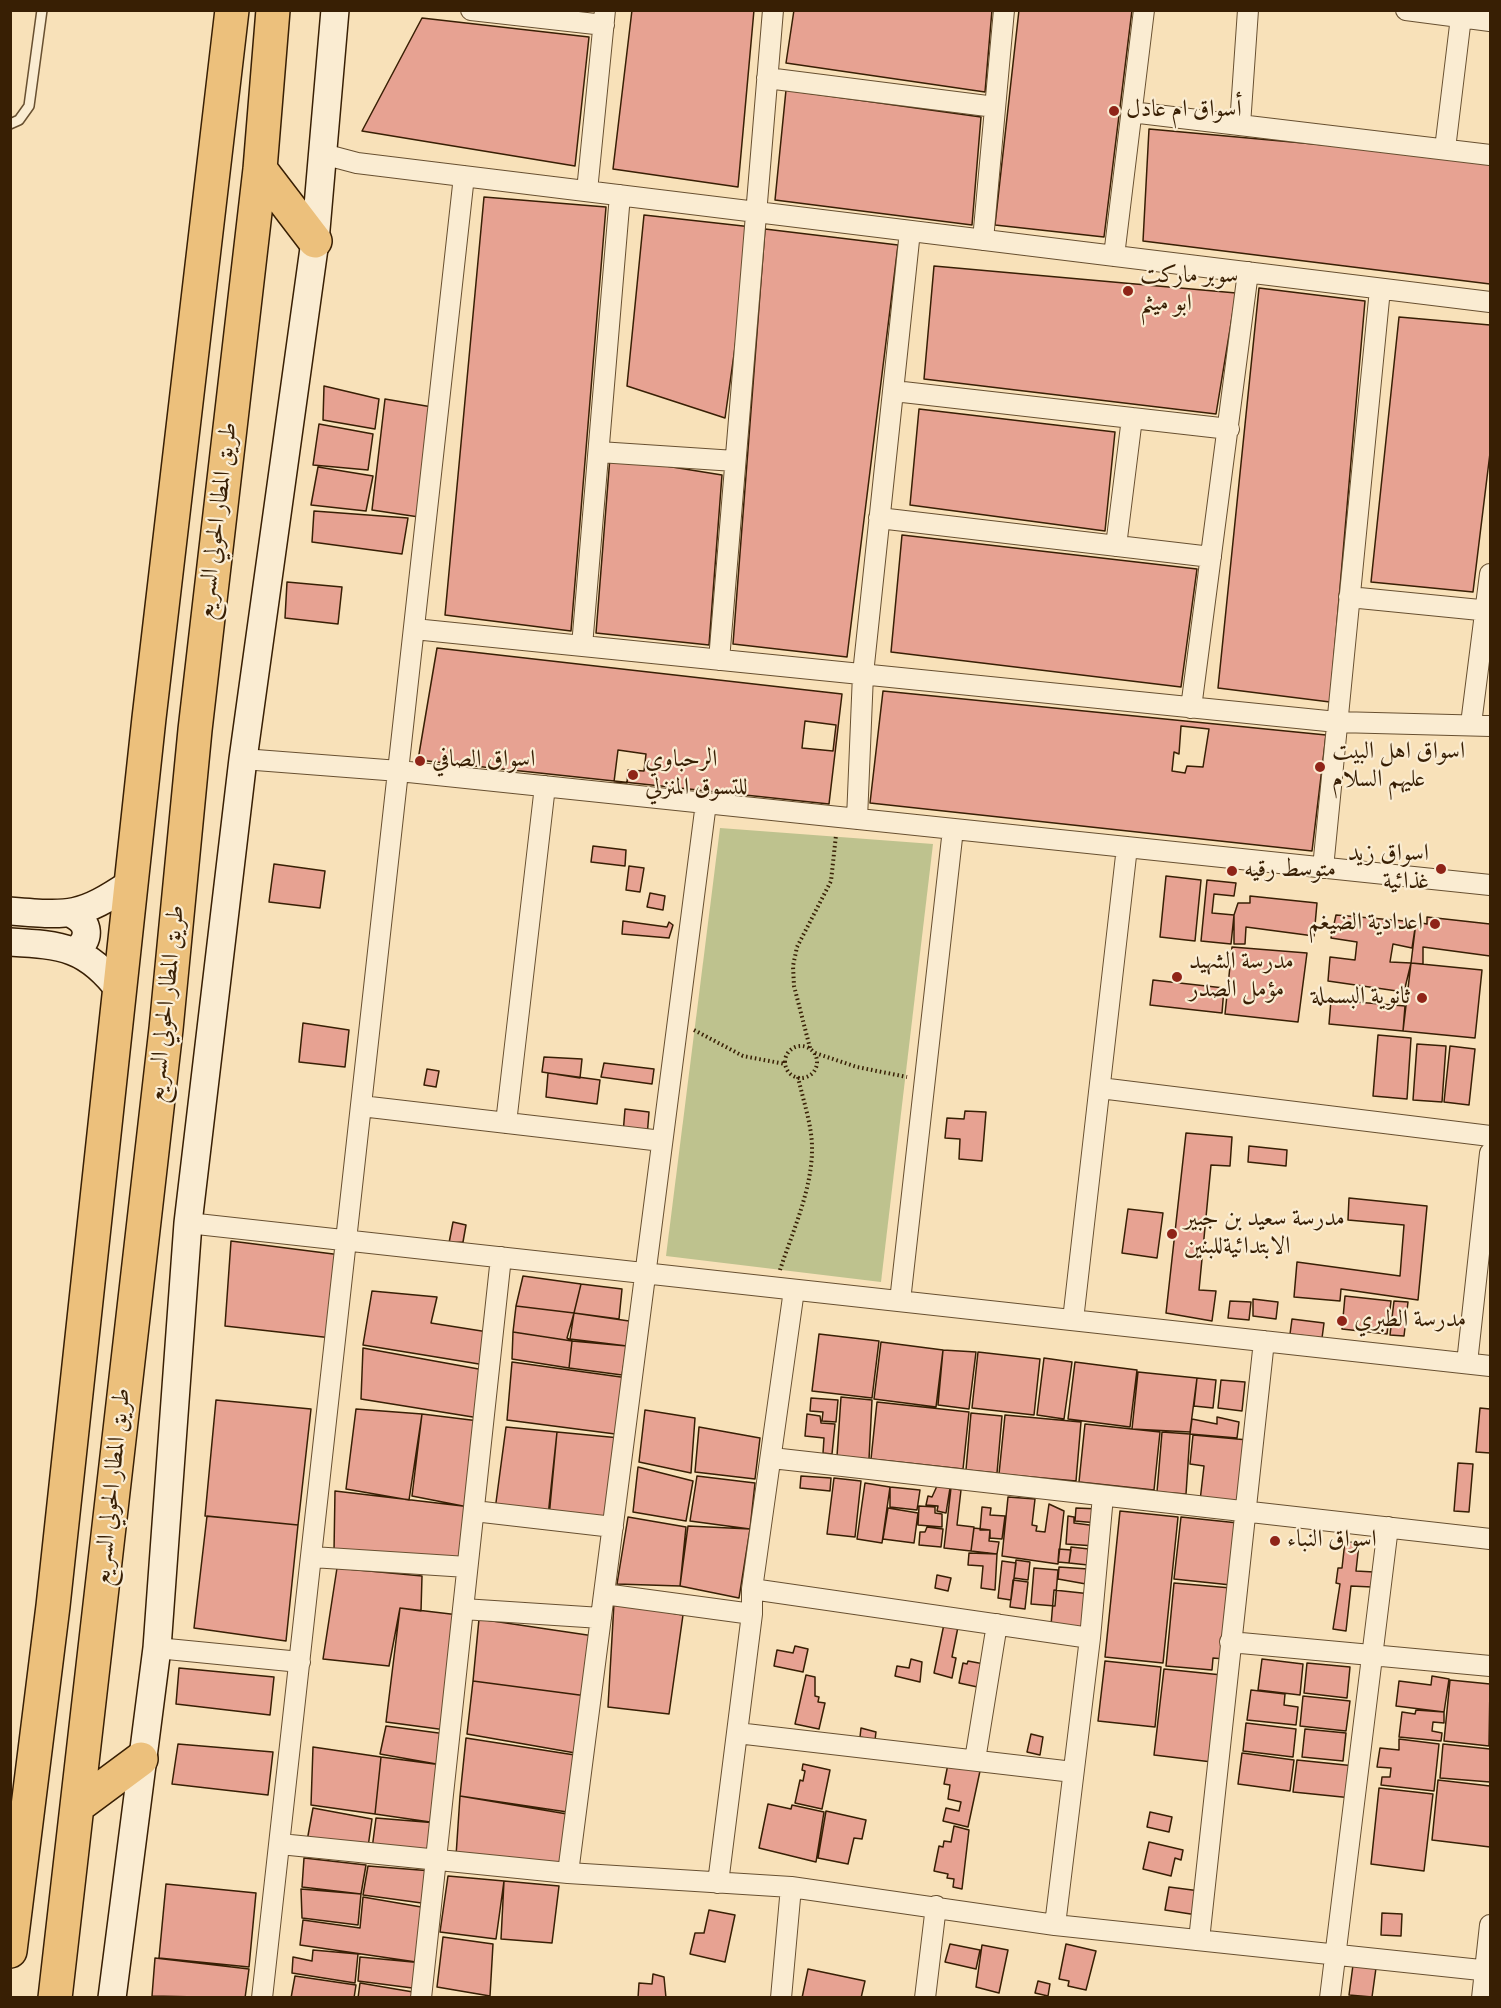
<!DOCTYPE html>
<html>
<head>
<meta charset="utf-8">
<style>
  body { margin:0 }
  #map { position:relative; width:1501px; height:2008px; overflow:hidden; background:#f8e1b9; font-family:"IM FELL English",serif }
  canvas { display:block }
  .frame { position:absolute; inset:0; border:12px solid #381f04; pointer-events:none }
</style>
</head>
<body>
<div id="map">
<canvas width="1501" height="2008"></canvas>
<div class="frame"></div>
</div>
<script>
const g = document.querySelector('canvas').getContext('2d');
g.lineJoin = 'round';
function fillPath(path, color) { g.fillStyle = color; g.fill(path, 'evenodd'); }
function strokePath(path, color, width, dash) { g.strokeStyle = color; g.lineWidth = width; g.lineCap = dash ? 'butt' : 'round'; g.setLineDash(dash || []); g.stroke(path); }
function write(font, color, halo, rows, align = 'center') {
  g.font = font + ' "IM FELL English",Amiri,serif'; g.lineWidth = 4.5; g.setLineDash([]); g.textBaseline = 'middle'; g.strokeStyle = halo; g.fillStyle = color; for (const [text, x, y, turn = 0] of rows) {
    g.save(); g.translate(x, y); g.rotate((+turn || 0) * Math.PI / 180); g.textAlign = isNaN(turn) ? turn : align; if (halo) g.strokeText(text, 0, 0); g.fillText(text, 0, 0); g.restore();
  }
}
const green = new Path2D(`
  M720 828 933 844 881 1282 666 1256Z`);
const building = new Path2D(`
  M632 10H754L738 187 613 169Z
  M794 10H992L985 92 786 63Z
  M1019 10H1132L1104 237 995 225Z
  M422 18 589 37 575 166 362 131Z
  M786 90 981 117 972 225 775 200Z
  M1149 129 1490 160V284L1143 241Z
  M484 197 606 207 571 631 445 615Z
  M644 215 752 227 725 418 627 386Z
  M765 229 898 245 847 657 733 644Z
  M934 266 1236 293 1216 414 924 379Z
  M1259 288 1365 301 1330 702 1218 688Z
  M1399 317 1490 325V453L1473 592 1371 582Z
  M324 386 379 399 375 429 323 420Z
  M385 399 432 407 419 517 372 510Z
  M919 409 1115 432 1105 531 910 505Z
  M319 424 373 434 368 470 313 465Z
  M610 457 722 475 709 645 596 633Z
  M318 467 373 476 366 511 311 505Z
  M314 511 408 518 402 554 312 542Z
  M902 535 1197 569 1181 687 891 652Z
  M287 582 342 587 338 624 285 618Z
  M437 648 842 694 829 804 418 760Z
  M883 691 1326 735 1312 851 870 803Z
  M805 721 836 725 833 751 802 748Z
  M1181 726 1209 729 1203 767 1187 766 1185 773 1172 771 1174 752 1179 754Z
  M618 750 646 754 644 771 628 770 627 783 614 782Z
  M593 846 626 850 625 866 591 862Z
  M274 864 325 871 320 908 269 902Z
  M629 866 644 868 640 892 626 890Z
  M1166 876 1201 880 1195 941 1160 937Z
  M1207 880 1236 883 1234 896 1214 894 1212 913 1234 915 1231 944 1201 941Z
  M650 893 665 896 663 910 647 907Z
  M1250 896 1317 903 1314 936 1246 927 1245 944H1234V915L1238 903H1250Z
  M1336 915 1416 922 1412 948 1393 944 1390 962 1411 963 1404 992 1328 981 1330 957 1355 960 1357 942 1331 938Z
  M1427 917 1490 924V956L1423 947V964L1411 963 1416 922 1427 924Z
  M623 921 667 927 669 922 673 925 669 938 622 934Z
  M1232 947 1307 953 1298 1022 1225 1014Z
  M1411 963 1482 970 1475 1038 1403 1031Z
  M1153 980 1224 988 1222 1013 1150 1005Z
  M1331 1000 1405 1006 1403 1031 1329 1024Z
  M303 1023 349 1030 345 1067 299 1062Z
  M1378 1035 1411 1038 1407 1099 1373 1096Z
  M1417 1044 1446 1046 1442 1102 1413 1100Z
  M1450 1046 1475 1049 1469 1105 1444 1102Z
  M544 1057 582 1059 580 1078 542 1072Z
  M604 1063 654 1069 652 1084 601 1077Z
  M427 1069 439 1071 436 1087 424 1085Z
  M548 1073 600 1080 597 1104 546 1097Z
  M625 1109 649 1112 647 1137 623 1134Z
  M965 1111 986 1112 982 1161 959 1159 960 1139 945 1138 947 1118 964 1119Z
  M1186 1133 1232 1137 1230 1166 1211 1165 1199 1290 1216 1291 1212 1321 1166 1313Z
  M1249 1146 1287 1150 1286 1166 1248 1162Z
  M1349 1198 1427 1206 1418 1300 1341 1289 1340 1301 1294 1297 1297 1262 1400 1276 1404 1225 1348 1220Z
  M1128 1209 1163 1213 1157 1258 1122 1253Z
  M453 1222 466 1225 463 1242 449 1243Z
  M231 1241 341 1255 332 1338 225 1326Z
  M523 1276 581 1284 574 1313 516 1306Z
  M581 1284 622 1289 619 1319 574 1313Z
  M372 1291 437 1297 431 1323 488 1332 485 1365 363 1345Z
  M1345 1296 1391 1301 1387 1334 1342 1329Z
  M1253 1299 1278 1302 1276 1319 1253 1316Z
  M1230 1301 1251 1302 1249 1320 1228 1318Z
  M1394 1301 1408 1302 1404 1336 1390 1335Z
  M516 1306 574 1313 567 1338 572 1341 513 1332Z
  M574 1313 629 1321 627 1346 570 1339Z
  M1292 1319 1324 1323 1322 1338 1290 1334Z
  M513 1332 572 1341 569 1368 512 1359Z
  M819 1334 879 1341 872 1398 812 1391Z
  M572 1341 627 1346 622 1375 569 1368Z
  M881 1342 943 1350 936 1407 874 1399Z
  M363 1348 484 1370 479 1418 361 1399Z
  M943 1350 976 1352 969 1409 938 1405Z
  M978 1352 1040 1359 1034 1415 972 1408Z
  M1044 1358 1072 1362 1064 1419 1037 1415Z
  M512 1362 628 1378 623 1435 507 1420Z
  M1075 1362 1137 1370 1130 1427 1068 1419Z
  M1138 1372 1197 1378 1190 1432 1132 1429Z
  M1197 1378 1216 1380 1213 1408 1194 1406Z
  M1221 1380 1245 1382 1242 1411 1218 1408Z
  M841 1397 872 1400 869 1459 837 1456Z
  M811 1398 838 1400 836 1422 822 1421 823 1412 810 1411Z
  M216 1400 311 1409 298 1525 205 1516Z
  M877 1402 969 1412 963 1469 871 1459Z
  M1480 1408 1490 1409V1453L1476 1452Z
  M356 1409 422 1414 409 1500 346 1489Z
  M645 1410 695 1418 691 1473 639 1462Z
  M971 1413 1002 1416 997 1473 966 1470Z
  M422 1414 479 1421 468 1507 412 1496Z
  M807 1414 820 1416 821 1423 835 1424 832 1454 823 1453 824 1438 805 1436Z
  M1005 1415 1081 1422 1076 1481 999 1474Z
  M1217 1417 1239 1422 1237 1438 1190 1434 1192 1419 1217 1424Z
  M1085 1424 1160 1432 1154 1490 1079 1482Z
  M506 1427 557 1432 548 1516 495 1510Z
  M699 1427 760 1438 755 1479 695 1472Z
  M557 1432 620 1438 609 1521 549 1517Z
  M1162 1432 1190 1434 1186 1494 1157 1492Z
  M1193 1435 1248 1440 1242 1505 1200 1501 1204 1466 1190 1464Z
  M1458 1463 1473 1464 1469 1512 1454 1511Z
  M638 1467 693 1481 686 1521 633 1512Z
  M697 1476 755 1483 750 1529 690 1521Z
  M801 1476 831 1478 830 1491 800 1488Z
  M834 1478 861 1481 855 1537 827 1534Z
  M865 1483 890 1487 882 1543 857 1539Z
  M937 1486 950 1488 946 1513 937 1511 938 1506 926 1505 928 1496 932 1497Z
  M890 1487 920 1490 917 1510 890 1507Z
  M951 1488 961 1490 957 1525 974 1527 971 1551 944 1548Z
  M335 1491 471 1507 465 1563 334 1551Z
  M1008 1497 1035 1499 1032 1525 1037 1526 1036 1531 1045 1532 1049 1504 1064 1511 1058 1564 1002 1556Z
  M919 1506 935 1507V1513L942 1514V1527L918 1525Z
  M982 1507 991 1508 990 1515 1005 1516 1002 1539 990 1538V1530H980Z
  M888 1508 918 1513 914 1543 883 1539Z
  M1076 1508 1099 1509 1098 1523 1075 1521Z
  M1120 1511 1178 1517 1163 1663 1105 1657Z
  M207 1516 298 1525 286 1641 194 1628Z
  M1068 1516 1074 1517V1523L1097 1526 1095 1546 1066 1544Z
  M628 1517 686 1527 680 1586 617 1584Z
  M1181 1517 1238 1523 1231 1585 1174 1579Z
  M688 1526 750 1529 739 1598 680 1586Z
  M927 1527 943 1529 941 1547 919 1545 920 1532H925Z
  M974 1528 990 1530 989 1541 999 1542 997 1554 971 1551Z
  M1345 1541 1359 1544 1356 1571 1374 1572 1372 1587 1351 1586 1346 1631 1333 1629 1340 1584 1336 1583 1338 1568H1342Z
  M1071 1547 1089 1549 1088 1565 1069 1563Z
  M1059 1549 1071 1550 1069 1563 1058 1562Z
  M969 1553 997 1554 995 1590 981 1588 983 1566 968 1565Z
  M1016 1560 1030 1562 1028 1580 1014 1578Z
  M1002 1561 1016 1563 1011 1600 998 1598Z
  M1059 1567 1088 1569 1086 1584 1058 1579Z
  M337 1568 422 1576 421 1611 400 1608 389 1666 323 1659Z
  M1034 1568 1058 1570 1055 1606 1031 1604Z
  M937 1575 951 1578 948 1591 935 1588Z
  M1013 1580 1028 1582 1025 1609 1010 1607Z
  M1174 1583 1231 1588 1225 1659 1213 1658 1212 1670 1166 1666Z
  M1054 1590 1091 1594 1088 1629 1051 1625Z
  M614 1603 683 1615 669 1714 608 1707Z
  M400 1608 459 1615 446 1730 386 1722Z
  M479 1619 594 1636 587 1696 473 1681Z
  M944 1624 958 1627 952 1657 956 1658 952 1678 934 1673Z
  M795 1646 808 1649 803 1672 774 1666 777 1650 793 1653Z
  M911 1659 922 1662 920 1682 895 1676 897 1666 909 1668Z
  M1262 1659 1303 1664 1300 1695 1258 1690Z
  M968 1661 984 1664 982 1688 959 1683 963 1663 967 1664Z
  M1105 1661 1161 1667 1155 1727 1098 1721Z
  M1307 1663 1350 1667 1347 1698 1304 1693Z
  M179 1668 274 1677 270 1715 176 1704Z
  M1164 1669 1222 1675 1212 1762 1154 1755Z
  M806 1675 815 1677V1696L819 1697 818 1702 825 1703 819 1729 795 1724Z
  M1432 1676 1449 1679 1444 1712 1396 1706 1399 1681 1431 1685Z
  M1450 1680 1490 1684 1489 1746 1444 1741Z
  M473 1681 587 1696 581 1754 467 1734Z
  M1251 1690 1285 1694 1284 1705 1298 1707 1296 1725 1247 1720Z
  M1303 1696 1350 1701 1346 1731 1300 1726Z
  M1416 1710 1444 1712V1723L1433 1722 1432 1731 1442 1733 1441 1741 1399 1737 1402 1712 1415 1714Z
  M1246 1723 1296 1729 1293 1757 1243 1751Z
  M386 1726 446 1734 442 1765 380 1754Z
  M861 1728 876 1732 875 1740 860 1737Z
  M1305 1729 1346 1733 1343 1761 1302 1757Z
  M1031 1734 1043 1737 1040 1755 1027 1752Z
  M466 1738 581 1756 574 1813 460 1796Z
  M1399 1739 1439 1744 1434 1791 1381 1785 1382 1777H1390L1391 1768 1377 1767 1380 1748 1399 1750Z
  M178 1744 273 1752 268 1795 172 1784Z
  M1443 1744 1490 1749V1782L1440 1778Z
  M313 1747 381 1757 375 1814 311 1805Z
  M1242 1753 1294 1760 1290 1791 1238 1784Z
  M381 1757 442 1765 437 1823 375 1814Z
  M1297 1760 1355 1766 1352 1798 1293 1792Z
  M803 1764 830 1770 822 1809 795 1803 800 1780 803 1781 805 1771 802 1770Z
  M948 1764 980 1771 968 1827 943 1821 946 1808 959 1811 961 1802 948 1799 950 1785 944 1784Z
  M1438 1780 1490 1786V1847L1432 1840Z
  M1379 1788 1433 1794 1424 1871 1371 1864Z
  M460 1796 573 1815 564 1868 456 1856Z
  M768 1804 791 1809 792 1805 824 1812 816 1862 759 1848Z
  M313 1808 372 1819 368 1847 307 1841Z
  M826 1811 866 1820 862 1839 854 1838 848 1864 818 1858Z
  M1150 1812 1172 1817 1169 1832 1147 1827Z
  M376 1818 437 1823 431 1855 372 1849Z
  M954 1826 969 1830 962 1889 953 1887 954 1879 947 1878 948 1874 934 1871 939 1846 943 1847 944 1841 951 1842Z
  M1149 1842 1183 1850 1181 1860 1175 1858 1171 1876 1143 1869Z
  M304 1858 366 1865 361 1894 302 1887Z
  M368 1866 432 1871 429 1904 363 1895Z
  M448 1876 504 1881 496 1939 440 1932Z
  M504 1881 559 1886 552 1943 501 1939Z
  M166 1884 256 1893 249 1967 159 1958Z
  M1169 1887 1200 1891 1197 1915 1165 1910Z
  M301 1889 361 1894 358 1925 302 1918Z
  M363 1897 427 1908 423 1963 300 1945 303 1920 360 1928Z
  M709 1910 735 1915 725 1962 690 1954 695 1933H704Z
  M1382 1913 1402 1914 1401 1936 1381 1935Z
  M443 1937 493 1944 490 1996 437 1987Z
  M950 1944 980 1950 976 1969 945 1962Z
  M1066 1944 1096 1951 1086 1990 1068 1986 1069 1981 1059 1979Z
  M982 1945 1008 1950 999 1993 976 1987Z
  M313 1950 358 1954 355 1983 292 1973 293 1957 312 1961Z
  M360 1957 423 1963 420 1989 358 1981Z
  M155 1958 249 1969 245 1998 152 1996Z
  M1353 1965 1376 1968 1372 1997 1349 1995Z
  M808 1969 865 1981 861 1998H802Z
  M653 1974 664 1977 666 1998H638L639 1983 652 1984Z
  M295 1976 356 1985 354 1998H291Z
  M1038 1981 1050 1984 1048 1996 1035 1993Z
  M360 1983 419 1993V1998H358Z`);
const path = new Path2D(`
  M694 1030 743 1056 785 1064
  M785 1062a16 16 0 1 1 32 0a16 16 0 1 1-32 0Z
  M810 1048 794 986 793 966 797 947 831 881 836 835
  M815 1053 857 1067 907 1077
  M780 1270C793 1230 813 1188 812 1145 811 1122 803 1100 798 1077`);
const lane = new Path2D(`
  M10 124 19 120 29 106 42 10`);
const street = new Path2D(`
  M471 10 604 25
  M1406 10 1490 21
  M767 78 995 107
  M1131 112 1490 155
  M1240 125 1248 10
  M1445 149 1461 17
  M323 154 357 163 1490 302
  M587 191 605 10
  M983 240 1004 10
  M1114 256 1144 10
  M894 391 1229 429
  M599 452 735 461
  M879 518 1211 557
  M1116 546 1132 418
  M1349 597 1490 611
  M414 629 1337 722 1490 726
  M582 646 620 195
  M719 660 773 10
  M1191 708 1248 272
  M1471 724 1490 574
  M243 759 399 771 1490 885
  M857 819 863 674 910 231
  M1323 868 1380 289
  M1100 1088 1490 1136
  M361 1106 662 1141
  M506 1123 545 786
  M188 1223 1490 1366
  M900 1301 953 829
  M1073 1320 1127 847
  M1467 1363 1490 1153
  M772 1458 1490 1539
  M474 1511 613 1527
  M312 1557 467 1567
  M752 1589 1090 1638
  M604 1594 752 1614
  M463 1609 601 1618
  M1230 1642 1490 1666
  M157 1648 300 1662
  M737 1733 1073 1772
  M975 1760 997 1624
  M280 1844 568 1873 791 1887 1055 1925 1490 1971
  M568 1873 706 803
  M718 1883 752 1614V1589L794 1290
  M1055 1925 1090 1638 1103 1496
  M1199 1940 1264 1341
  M262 1998 464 176
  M421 1998 501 1257
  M781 1998 791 1887
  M925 1998 936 1906
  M1330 1998 1388 1527
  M1482 1998 1490 1925`);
const secondary = new Path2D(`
  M10 911C71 916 80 917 131 883
  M72 914C90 923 91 939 75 951
  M10 942C62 945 87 947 120 991
  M112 1998 157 1648 188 1223 243 759 315 241 335 10`);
const highway = new Path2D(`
  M260 169 315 241
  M79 1805 141 1759
  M10 1951 53 1606 149 718 232 10
  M55 1998 166 1029 195 730 260 169 273 10`);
const markers = [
  [1114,111,6,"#8f2418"],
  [1128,291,6,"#8f2418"],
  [420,761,6,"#8f2418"],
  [1320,767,6,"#8f2418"],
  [633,775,6,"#8f2418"],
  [1441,869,6,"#8f2418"],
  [1232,871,6,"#8f2418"],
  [1435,924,6,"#8f2418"],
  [1177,977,6,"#8f2418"],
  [1422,998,6,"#8f2418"],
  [1172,1234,6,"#8f2418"],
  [1342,1321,6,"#8f2418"],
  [1275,1541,6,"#8f2418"]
];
const poiNames = [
  ["أسواق ام عادل",1126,111],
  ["سوبر ماركت",1140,277],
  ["ابو ميثم",1140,305],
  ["اسواق اهل البيت",1332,753],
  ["عليهم السلام",1332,781],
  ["اسواق الصافي",432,761],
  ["الرحباوي",645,761],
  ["للتسوق المنزلي",645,789],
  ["اسواق زيد",1429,855,"right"],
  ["غذائية",1429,883,"right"],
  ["متوسط رقيه",1244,871],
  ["اعدادية الضيغم",1423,924,"right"],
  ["مدرسة الشهيد",1189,963],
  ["مؤمل الصدر",1189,991],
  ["ثانوية البسملة",1410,998,"right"],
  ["مدرسة سعيد بن جبير",1184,1220],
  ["الابتدائيةللبنين",1184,1248],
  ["مدرسة الطبري",1354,1321],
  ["اسواق النباء",1287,1541]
];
const streetNames = [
  ["طريق المطار الحولي السريع",219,521,-83],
  ["طريق المطار الحولي السريع",168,1004,-84],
  ["طريق المطار الحولي السريع",114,1487,-84]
];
fillPath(green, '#bec28e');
fillPath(building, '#e7a292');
strokePath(building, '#381f04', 1.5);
strokePath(lane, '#685031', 12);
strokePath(street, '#685031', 22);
strokePath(secondary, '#381f04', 30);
strokePath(highway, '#381f04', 36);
strokePath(path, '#381f04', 4, [1.5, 3]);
strokePath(lane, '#faecd2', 9);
strokePath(street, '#faecd2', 20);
strokePath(secondary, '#faecd2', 27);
strokePath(highway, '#ecc07c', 33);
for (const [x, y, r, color] of markers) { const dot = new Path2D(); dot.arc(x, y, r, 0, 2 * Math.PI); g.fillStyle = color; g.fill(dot); strokePath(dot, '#faecd2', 2); }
write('24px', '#381f04', '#faecd2', poiNames, 'left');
write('24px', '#381f04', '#faecd2', streetNames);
</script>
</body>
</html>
